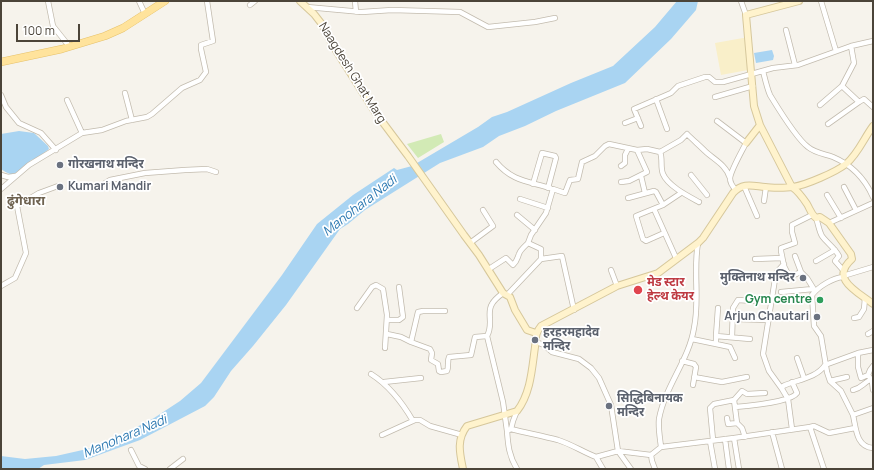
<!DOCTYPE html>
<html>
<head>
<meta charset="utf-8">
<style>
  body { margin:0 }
  #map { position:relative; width:874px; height:470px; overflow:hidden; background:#f6f3ec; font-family:Manrope,sans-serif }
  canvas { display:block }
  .frame { position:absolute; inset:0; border:2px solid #4b4439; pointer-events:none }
  .scale { position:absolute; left:16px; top:24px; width:64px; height:18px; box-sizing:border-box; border:2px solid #4b4439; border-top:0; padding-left:5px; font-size:12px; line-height:14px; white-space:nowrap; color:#4b4439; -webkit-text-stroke:3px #fff; paint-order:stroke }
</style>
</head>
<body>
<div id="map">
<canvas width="874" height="470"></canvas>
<div class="frame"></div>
<div class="scale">100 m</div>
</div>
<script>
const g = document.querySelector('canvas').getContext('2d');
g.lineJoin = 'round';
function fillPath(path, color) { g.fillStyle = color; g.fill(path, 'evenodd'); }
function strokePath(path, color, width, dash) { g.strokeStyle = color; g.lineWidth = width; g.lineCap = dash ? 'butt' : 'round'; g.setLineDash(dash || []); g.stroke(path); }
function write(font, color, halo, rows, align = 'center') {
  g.font = font + ' Manrope,"Noto Sans Devanagari",sans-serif'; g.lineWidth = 3.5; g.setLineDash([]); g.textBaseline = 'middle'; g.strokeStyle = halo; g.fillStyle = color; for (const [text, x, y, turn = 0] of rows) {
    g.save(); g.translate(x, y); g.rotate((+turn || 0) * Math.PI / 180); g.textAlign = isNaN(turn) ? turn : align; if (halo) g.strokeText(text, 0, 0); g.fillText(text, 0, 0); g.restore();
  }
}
const green = new Path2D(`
  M441 134 444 142 418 158 407 144Z`);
const sand = new Path2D(`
  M743 38H746L748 70 721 75 715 43Z`);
const water = new Path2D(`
  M677 1H698L696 10 671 39 625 83 556 111 525 126 499 136 483 147 440 163 365 210 348 224 340 229 286 305 253 346 231 371 214 397 205 406 140 440 85 460 44 465 38 469H1V456L25 459 56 456 87 449 110 441 154 418 180 401 201 383 282 275 317 224 353 195 394 168 397 170 412 166 478 127 492 117 507 112 571 83 613 66 655 27Z
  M772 50 774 56 773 60 756 63 754 53Z
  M19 131 34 133 48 146 49 149 36 159 31 160C28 165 18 175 10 174 7 173 4 171 1 169V134Z`);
const street = new Path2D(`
  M48 1 53 26 69 46
  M139 1 145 14
  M355 1 356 12
  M741 1 746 15
  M821 1 836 51
  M250 5 255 1
  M307 7 362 12 392 10 460 12 488 27 535 22 555 18
  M786 30 795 65
  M851 46 854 63 842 86 859 102 864 99 873 107
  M763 71C765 79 767 88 770 95 778 108 796 138 808 147 815 153 825 154 833 157 852 165 865 179 873 197
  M125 93 132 120
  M1 95 6 107 19 123 41 133 56 150
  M715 97 753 86
  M656 99 667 129
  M67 100 82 133
  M820 105 842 86
  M717 121 746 143C742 151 731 170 730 178 730 183 733 187 736 190
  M625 123 638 118
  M828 124 859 102
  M641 126 634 109 671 93 678 86 705 77H709L715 82H723L773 68 798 65 851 46 873 41
  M660 152C663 159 660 167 663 174 668 186 688 196 699 202
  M496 162C512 181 527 181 550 188
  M621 166 625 163V155L628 149
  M1 175 8 177 15 176
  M691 175 707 195
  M641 176 645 193
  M621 182 629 181 647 172 637 150
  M533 184 542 153 555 156 556 158 548 188
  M102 185 110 180 145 173 185 170 207 169 216 172
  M744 186 757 216
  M844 187 856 210
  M1 189 29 165 82 133 102 130 126 121 147 117 152 114 182 88 200 80 206 72 201 49V45L213 41 207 1
  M827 195 841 218
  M628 198 654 191 656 192 663 205
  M520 199 548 208
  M764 201 766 187
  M654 209 676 258
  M517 215 535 230
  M812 215 792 225V232L795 243 781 248V251L784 266 788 274 794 275 801 272 807 278 815 291
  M816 218C818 223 819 231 822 236 827 243 835 248 839 256L835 261 843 270
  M829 223 873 203
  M664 233 646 241 643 239 636 216 663 205 681 193
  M470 243 493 226 483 210
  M795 256 801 272
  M541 259 562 256 574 310
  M755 259 782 258
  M816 261 835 250
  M489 269 506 258 513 265C517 261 517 259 519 254 520 250 525 246 528 243
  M611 270 617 286
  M843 276 873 267
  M843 277C833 278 819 286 812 295L814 326 821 336 827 372 830 381 841 391 853 415 873 408
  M1 286 15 278 26 253 17 206 39 193 58 186
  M781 292 813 289
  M503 293C499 296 494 300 492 304 486 313 494 324 487 336L503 402 507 431
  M507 295 541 259V249L528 243 531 235 546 213 553 189 565 193 570 180 578 179 582 162 595 156 605 146 609 144 637 150 647 149 660 152 681 140 687 134C693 140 700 146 706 152 715 160 726 165 730 178
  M357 308 372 287 376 285 383 289 387 315 385 348
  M718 308 716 336 750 339
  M854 318 859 317 864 309 865 298
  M733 319 769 320
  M387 320H399L403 317 399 287
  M387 334 401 337 411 342 430 349 432 353 431 360 438 364 439 371 441 372 447 371C449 367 447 361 449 357L471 355 475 337 487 336
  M868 334 873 331
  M732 337 733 308 738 300 753 301
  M692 339 716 344V336
  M411 342 418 312 423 311H445
  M536 342 544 345 552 352 579 359 591 368 599 378 611 405 618 451 631 469
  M716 344 730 347 735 358
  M858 353V367L861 378 868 375
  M797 358 804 378
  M682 361 694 364 696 367 693 385
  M873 366 870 370 868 375 872 381 873 390
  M371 374C390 386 402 402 413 421
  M694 377 722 382 747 377
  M830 381 847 377
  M384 382 421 378
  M782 389 769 371 763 354 776 273 784 264
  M853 390C862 388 863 383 870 380
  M734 400 737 423 742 428 745 437
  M735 407C747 406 791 402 797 393L792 382
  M853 415C856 428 856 447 873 448
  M727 418 728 424 737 423
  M810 427 814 426 829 433 855 428
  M511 429C527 433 543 436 558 440 571 444 583 452 596 457L603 469
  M792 429 788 399 782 389 783 386C796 380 817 378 825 365L858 353 873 350
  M772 432 782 469
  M382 435 415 420H420L430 426 462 435
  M734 438 739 469
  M725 439 729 469
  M713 440 710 408 714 404 734 400 742 391 747 394 765 393
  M710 441 715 469
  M661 447C660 438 658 428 659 419 665 386 689 360 694 328 700 300 693 271 698 243
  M131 450 139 466 145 469
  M651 455 652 461 655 469
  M596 457 618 451 651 455 661 447 734 438 810 427 824 469
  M170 469 183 459
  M517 469C509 456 508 445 507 431L511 429 513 421 517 411`);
const secondary = new Path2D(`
  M300 1 314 14 321 23 332 44 375 112 408 156 464 235 479 255 503 293 510 297 515 310 527 330 536 333
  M760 125 792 187C798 191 803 198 807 204 810 209 811 214 816 218L820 217 829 223 851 254 852 259C829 279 858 292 873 304
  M746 143 760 125 754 106 746 15 799 1
  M463 469C460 454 456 440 467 426L517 411C531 393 532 368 535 347 536 339 535 333 541 326L617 286 658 273 698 243 703 238 733 193C743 182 753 186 765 187 771 188 786 188 793 187 806 185 836 172 846 164 858 154 864 138 873 126`);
const primary = new Path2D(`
  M1 62 62 49 105 36 123 28 165 1`);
const markers = [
  [60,165,4,"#6b7280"],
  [60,187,4,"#6b7280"],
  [803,278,4,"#6b7280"],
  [638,290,5,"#e0444e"],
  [820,300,4,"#2e9e5b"],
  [817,317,4,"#6b7280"],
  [535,340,4,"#6b7280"],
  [609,406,4,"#6b7280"]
];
const streetNames = [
  ["Naagdesh Ghat Marg",352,73,58]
];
const worshipNames = [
  ["गोरखनाथ मन्दिर",68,165],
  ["Kumari Mandir",68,187],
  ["मुक्तिनाथ मन्दिर",795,278,"right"],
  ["Arjun Chautari",809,317,"right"],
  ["हरहरमहादेव",543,333],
  ["मन्दिर",543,347],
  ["सिद्धिबिनायक",617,399],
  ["मन्दिर",617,413]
];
const healthNames = [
  ["मेड स्टार",647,283],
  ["हेल्थ केयर",647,297]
];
const leisureNames = [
  ["Gym centre",812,300]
];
const neighbourhoodNames = [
  ["ढुंगेधारा",26,201]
];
const waterNames = [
  ["Manohara Nadi",360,206,-38],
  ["Manohara Nadi",125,437,-23]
];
fillPath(green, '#d2eab5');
fillPath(sand, '#f9efc9');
fillPath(water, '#a9d4f2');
strokePath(street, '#c2bbae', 6);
strokePath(secondary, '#d6c79b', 8);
strokePath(primary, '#e6c16a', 8);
strokePath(street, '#fff', 4.5);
strokePath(secondary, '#fff3cd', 6);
strokePath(primary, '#ffe39c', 7);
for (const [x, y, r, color] of markers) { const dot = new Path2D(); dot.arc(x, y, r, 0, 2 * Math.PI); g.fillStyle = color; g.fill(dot); strokePath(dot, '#fff', 1.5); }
write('12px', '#4b4439', '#fff', streetNames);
write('bold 12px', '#5b616d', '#fff', worshipNames, 'left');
write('bold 12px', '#be3a42', '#fff', healthNames, 'left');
write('bold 12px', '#27864d', '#fff', leisureNames, 'right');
write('bold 13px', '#6e6250', '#fff', neighbourhoodNames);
write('italic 13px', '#2e7ab2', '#fff', waterNames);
</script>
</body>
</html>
